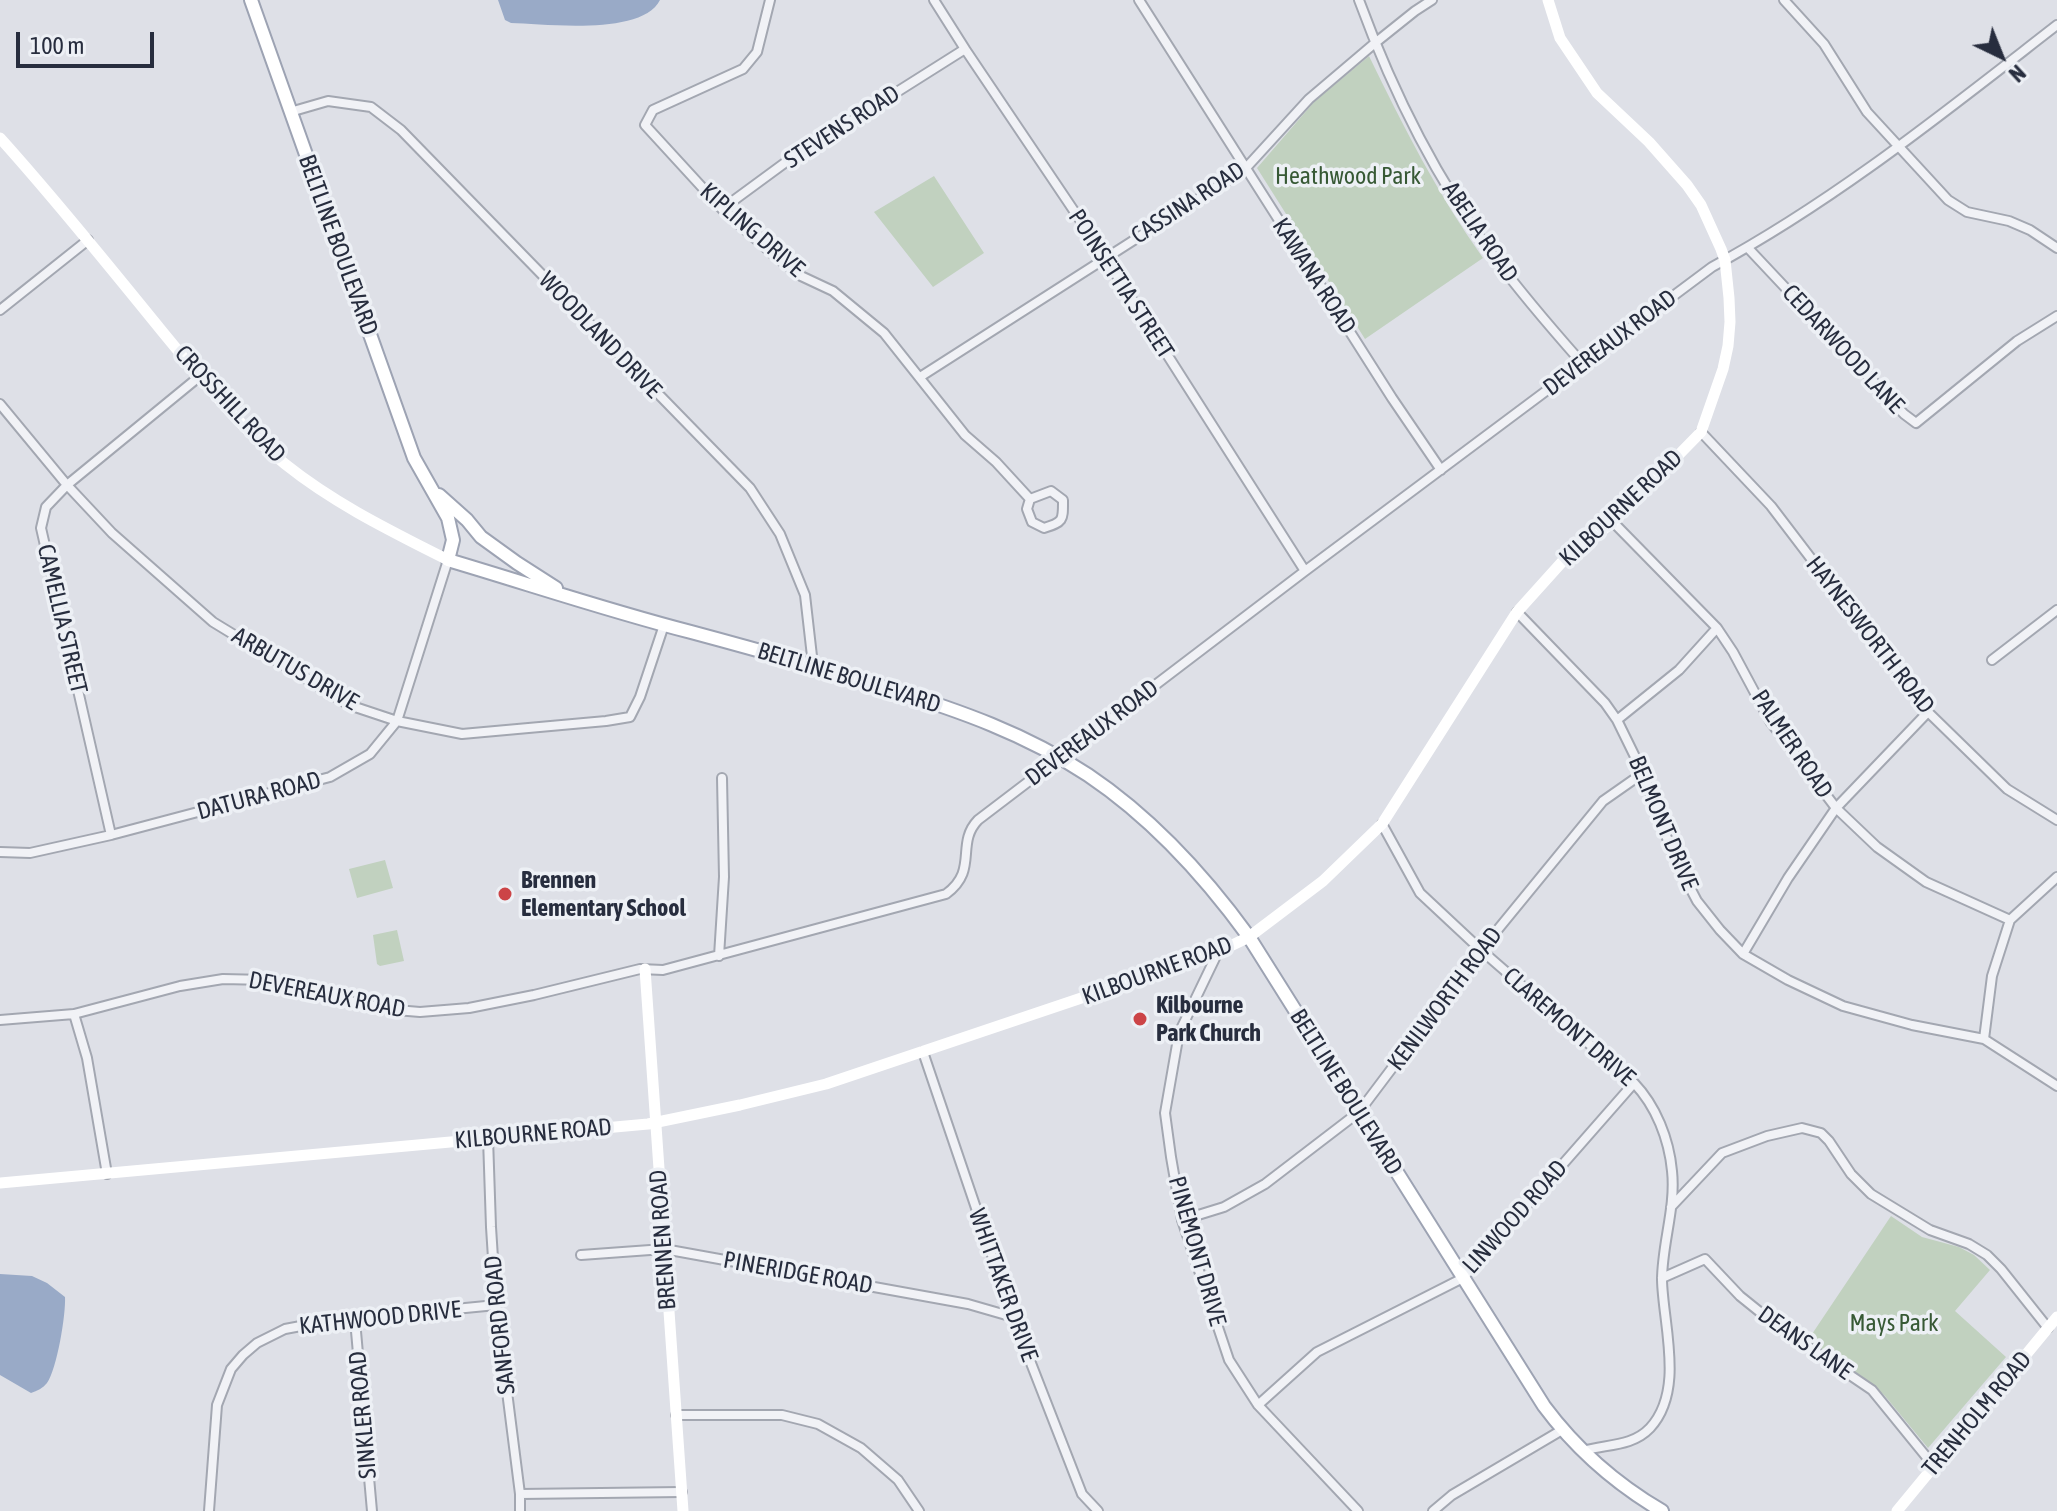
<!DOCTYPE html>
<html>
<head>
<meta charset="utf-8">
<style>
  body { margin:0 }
  #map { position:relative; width:2057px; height:1511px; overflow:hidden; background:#dee0e7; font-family:"Asap Condensed",sans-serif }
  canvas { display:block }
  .north { position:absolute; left:1961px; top:16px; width:80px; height:80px; -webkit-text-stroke:6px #edf0f5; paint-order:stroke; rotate:137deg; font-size:22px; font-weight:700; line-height:32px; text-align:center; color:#272d3e }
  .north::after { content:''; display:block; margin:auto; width:28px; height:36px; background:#272d3e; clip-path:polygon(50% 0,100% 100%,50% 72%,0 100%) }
  .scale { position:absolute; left:16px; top:32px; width:138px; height:36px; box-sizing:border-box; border:4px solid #272d3e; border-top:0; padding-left:10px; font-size:24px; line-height:28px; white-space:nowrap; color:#272d3e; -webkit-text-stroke:6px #edf0f5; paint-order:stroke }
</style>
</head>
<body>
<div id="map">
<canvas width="2057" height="1511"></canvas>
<div class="north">N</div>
<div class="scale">100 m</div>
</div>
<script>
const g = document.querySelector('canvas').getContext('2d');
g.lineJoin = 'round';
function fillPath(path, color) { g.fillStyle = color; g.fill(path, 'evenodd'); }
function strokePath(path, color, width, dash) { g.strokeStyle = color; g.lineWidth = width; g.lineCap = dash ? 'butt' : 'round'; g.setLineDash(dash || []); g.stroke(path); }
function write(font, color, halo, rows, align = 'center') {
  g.font = font + ' "Asap Condensed",sans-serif'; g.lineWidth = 7; g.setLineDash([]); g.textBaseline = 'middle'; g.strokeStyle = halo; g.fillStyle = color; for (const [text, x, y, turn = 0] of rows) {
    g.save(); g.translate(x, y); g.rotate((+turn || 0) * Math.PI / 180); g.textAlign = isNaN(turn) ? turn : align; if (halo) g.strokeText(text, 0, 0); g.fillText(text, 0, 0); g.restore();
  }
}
const green = new Path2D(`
  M1369 56C1403 126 1438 195 1483 258L1365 339 1257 168 1314 102Z
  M934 176 984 253 933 287 874 212Z
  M385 860 393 888 357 898 349 869Z
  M397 930 404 961 380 966 377 964 373 935Z
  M1891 1216 1922 1237 1959 1247 1974 1255 1990 1270 1955 1311 2006 1357 1928 1448 1885 1396 1870 1382 1808 1340Z`);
const water = new Path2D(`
  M498 0H660C642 36 546 24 511 23L505 20Z
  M0 1274 32 1276 47 1283 65 1297C66 1314 57 1369 47 1383 43 1388 37 1391 31 1393L0 1375Z`);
const street = new Path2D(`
  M770 0 757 52 743 69 653 110 645 125 722 209 775 256 801 276 833 291 884 333 965 435 996 462 1030 499
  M934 0 965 49 1105 257 1305 571
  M1139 0 1392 398 1441 470
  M1359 0C1392 90 1435 177 1492 254 1520 292 1551 328 1582 363
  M1784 0 1824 44 1867 112 1948 200 1967 212 2009 221 2030 230 2057 248
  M290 112 328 101 371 107 401 130 750 488 780 534 805 595 813 665
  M722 209 786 162 965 49
  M1748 248 1904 414 1916 423 2017 341 2057 316
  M0 310 88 240
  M920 377 1245 169 1309 99 1375 43 1415 11 1432 0
  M0 404 67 485 112 533 213 622 349 705 397 721 462 734 606 721 630 717 640 697 664 625
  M1701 432 1771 506 1928 712 2007 789 2057 820
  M1051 491 1063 500C1063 520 1064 522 1044 528L1032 522 1027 509 1030 499Z
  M1613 522 1717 628 1733 652 1770 721 1836 808 1877 847 1926 882 2010 920
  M1517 612 1605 703 1617 720 1643 773 1674 857 1697 901 1720 930 1743 954 1788 980 1843 1006 1912 1025 1984 1039 2057 1086
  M1992 660 2057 610
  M1617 720 1679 670 1717 628
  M1382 824 1420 893 1481 950 1634 1083C1656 1106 1669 1139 1672 1171 1676 1207 1662 1244 1662 1280 1663 1325 1685 1390 1650 1428 1632 1447 1606 1444 1583 1451
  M111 835 41 528 46 507 67 485 200 376
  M0 852 30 853 111 835 330 777 370 754 397 721 448 560
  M1218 952 1179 1033 1165 1113 1171 1157 1182 1220 1229 1360 1258 1405 1358 1511
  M1743 954 1788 878 1836 808 1928 712
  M719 956 724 877 722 778
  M74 1014 87 1058 107 1174
  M0 1020 74 1014 180 986 223 979 266 980 358 1003 396 1010 420 1012 469 1008 534 995 640 969 663 970 946 894C979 870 955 844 978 820L1305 571 1712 267C1836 200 1946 111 2057 25
  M1984 1039 1992 976 2010 920 2057 877
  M923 1052 1013 1317 1082 1494 1098 1511
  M488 1138 491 1227 496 1305 520 1494V1511
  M1671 1207 1722 1153 1767 1136 1802 1128 1821 1133 1829 1141 1851 1174 1871 1194 1930 1230 1969 1244 1987 1255 2001 1269 2048 1328
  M1182 1220 1224 1207 1265 1184 1359 1112 1481 950 1603 801 1643 773
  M581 1255 664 1249 968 1304 1013 1317
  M1662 1278 1705 1259 1740 1296 1776 1325 1872 1390 1933 1465
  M355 1320 372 1511
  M1258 1405 1317 1352 1463 1278 1634 1083
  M676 1415H782L818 1424 861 1448 898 1480 919 1511
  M520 1494 682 1492
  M209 1511 217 1405 231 1369 243 1355 257 1343 285 1329 322 1322 496 1305
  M1433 1511 1452 1495 1562 1430`);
const secondary = new Path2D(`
  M0 138C56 200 108 265 161 330 199 376 238 426 285 464 335 504 391 531 448 560
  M645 969 683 1511
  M0 1183 648 1124 740 1105 826 1084 1218 952 1249 937 1323 881 1382 824 1517 612 1562 562 1613 522 1701 432 1723 369 1728 346 1730 322 1729 298 1725 260 1721 249 1701 205 1687 185 1649 142 1597 93 1560 38 1548 0
  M1897 1511 2057 1317`);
const primary = new Path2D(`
  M251 0 414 458 448 518 453 540 448 560C529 584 609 611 691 632 758 650 823 668 889 689 958 710 1026 734 1088 775 1152 818 1204 875 1249 937L1544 1406C1576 1449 1616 1484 1662 1511
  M439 495 467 520 481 537 517 563 556 588`);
const markers = [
  [505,894,8,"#cc4447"],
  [1140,1019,8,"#cc4447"]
];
const streetNames = [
  ["STEVENS ROAD",842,127,-33],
  ["CASSINA ROAD",1188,203,-33],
  ["KIPLING DRIVE",752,230,41],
  ["ABELIA ROAD",1480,232,56],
  ["BELTLINE BOULEVARD",338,245,70],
  ["KAWANA ROAD",1314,276,57],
  ["POINSETTIA STREET",1121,284,57],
  ["WOODLAND DRIVE",600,335,46],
  ["DEVEREAUX ROAD",1610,343,-37],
  ["CEDARWOOD LANE",1843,349,47],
  ["CROSSHILL ROAD",230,404,47],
  ["KILBOURNE ROAD",1621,508,-43],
  ["CAMELLIA STREET",62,619,77],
  ["HAYNESWORTH ROAD",1870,635,52],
  ["ARBUTUS DRIVE",295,669,30],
  ["BELTLINE BOULEVARD",849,678,17],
  ["DEVEREAUX ROAD",1092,733,-37],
  ["PALMER ROAD",1792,744,56],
  ["DATURA ROAD",259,796,-15],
  ["BELMONT DRIVE",1663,823,67],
  ["KILBOURNE ROAD",1157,971,-20],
  ["DEVEREAUX ROAD",327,995,11],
  ["KENILWORTH ROAD",1445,999,-53],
  ["CLAREMONT DRIVE",1569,1027,41],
  ["BELTLINE BOULEVARD",1346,1092,58],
  ["KILBOURNE ROAD",533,1134,-5],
  ["LINWOOD ROAD",1515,1217,-48],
  ["BRENNEN ROAD",663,1240,-94],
  ["PINEMONT DRIVE",1197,1251,74],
  ["PINERIDGE ROAD",798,1273,10],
  ["WHITTAKER DRIVE",1003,1285,70],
  ["KATHWOOD DRIVE",380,1318,-6],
  ["SANFORD ROAD",500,1325,-96],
  ["DEANS LANE",1805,1343,35],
  ["TRENHOLM ROAD",1977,1414,-50],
  ["SINKLER ROAD",363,1415,-95]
];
const parkNames = [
  ["Heathwood Park",1348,176],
  ["Mays Park",1894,1323]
];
const poiNames = [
  ["Brennen",521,880],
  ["Elementary School",521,908],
  ["Kilbourne",1156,1005],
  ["Park Church",1156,1033]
];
fillPath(green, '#c1d1bf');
fillPath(water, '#99aac7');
strokePath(street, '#a3a7b1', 12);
strokePath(primary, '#9da3b3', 16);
strokePath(street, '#f1f2f6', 8);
strokePath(secondary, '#fff', 11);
strokePath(primary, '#fff', 12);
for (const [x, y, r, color] of markers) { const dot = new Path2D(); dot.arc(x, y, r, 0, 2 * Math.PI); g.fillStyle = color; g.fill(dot); strokePath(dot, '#edf0f5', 3); }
write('24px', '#272d3e', '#edf0f5', streetNames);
write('24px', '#375935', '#edf0f5', parkNames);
write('bold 24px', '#272d3e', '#edf0f5', poiNames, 'left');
</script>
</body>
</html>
